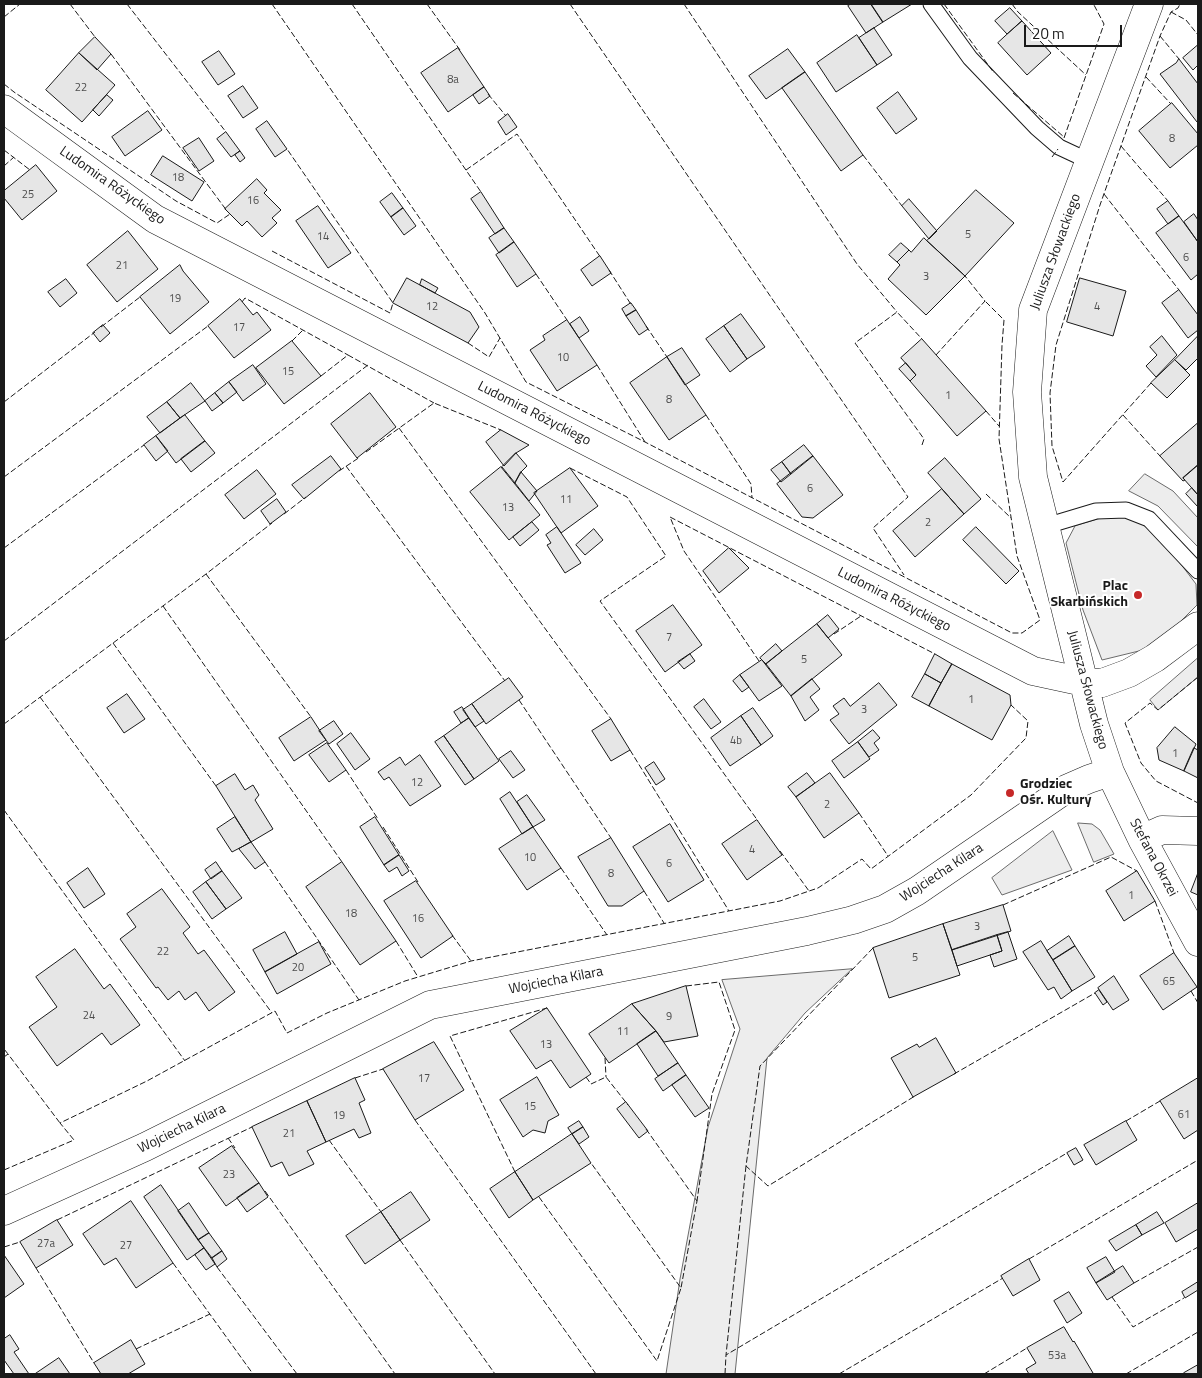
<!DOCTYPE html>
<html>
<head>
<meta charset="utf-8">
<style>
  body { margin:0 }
  #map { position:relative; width:1202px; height:1378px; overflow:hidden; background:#fff; font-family:"Titillium Web",sans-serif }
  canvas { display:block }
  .frame { position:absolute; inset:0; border:5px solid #1a1a1a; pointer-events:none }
  .scale { position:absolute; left:1024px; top:25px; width:98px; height:22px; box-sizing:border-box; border:2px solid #1a1a1a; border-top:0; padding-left:6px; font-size:15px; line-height:18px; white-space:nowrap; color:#1a1a1a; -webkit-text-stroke:4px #fff; paint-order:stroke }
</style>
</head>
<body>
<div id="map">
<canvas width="1202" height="1378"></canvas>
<div class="frame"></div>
<div class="scale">20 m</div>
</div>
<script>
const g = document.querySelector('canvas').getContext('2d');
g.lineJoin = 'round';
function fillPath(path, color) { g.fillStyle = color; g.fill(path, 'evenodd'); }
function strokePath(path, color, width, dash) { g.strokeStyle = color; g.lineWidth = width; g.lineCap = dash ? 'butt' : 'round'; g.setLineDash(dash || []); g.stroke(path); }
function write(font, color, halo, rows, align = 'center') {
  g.font = font + ' "Titillium Web",sans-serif'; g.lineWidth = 4; g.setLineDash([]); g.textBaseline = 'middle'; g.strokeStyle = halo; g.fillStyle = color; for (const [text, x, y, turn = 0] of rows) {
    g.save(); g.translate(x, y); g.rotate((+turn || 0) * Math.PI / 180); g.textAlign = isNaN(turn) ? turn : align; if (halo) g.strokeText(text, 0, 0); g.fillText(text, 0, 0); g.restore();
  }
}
const built = new Path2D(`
  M1145 474 1173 491 1198 518V547L1158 506 1129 491Z
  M1115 514 1135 519 1157 535 1180 563 1196 584 1197 605 1172 630 1143 650 1102 660 1083 610 1066 543 1075 526Z
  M1198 658V677L1158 710 1150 700Z
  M1078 823 1092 824 1100 830 1114 854 1094 862Z
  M1053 831 1072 870 1002 895 992 878Z
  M852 969 805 1013 767 1058 735 1374H666L680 1279 708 1127 740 1029 722 980Z`);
const building = new Path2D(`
  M851 4H871L883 22 866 33 848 6Z
  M871 4H912L883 22Z
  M1010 8 1022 21 1007 34 995 21Z
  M1022 21 1051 53 1027 75 998 43Z
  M874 28 892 55 877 65 859 38Z
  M857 35 877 65 836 92 817 63Z
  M95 37 111 54 97 70 79 53Z
  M1198 45V65L1193 70 1183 58Z
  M458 48 484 87 448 112 421 73Z
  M788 49 805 72 766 99 749 76Z
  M219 51 235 74 218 85 202 62Z
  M79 53 115 85 82 122 46 90Z
  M1179 59 1198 84V121L1197 122 1160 74 1176 63Z
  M805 72 863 155 841 171 782 88Z
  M243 86 258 108 243 118 228 96Z
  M484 87 490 96 479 104 473 95Z
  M898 92 917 119 896 134 877 108Z
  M107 95 113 100 99 116 93 110Z
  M1172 103 1198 134V145L1170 168 1139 131Z
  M148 111 162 130 125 156 112 137Z
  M508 114 517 127 506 135 498 122Z
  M267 121 287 149 275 157 256 129Z
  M226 132 240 151 231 157 217 139Z
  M199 138 214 161 199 171 183 148Z
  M240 151 245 158 240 162 235 155Z
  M163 156 204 182 192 201 151 175Z
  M36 165 57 191 22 220 4 198V191Z
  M257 179 267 190 264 193 281 210 272 218 277 223 262 237 247 221 242 226 225 209Z
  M976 190 1014 223 965 276 927 241Z
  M481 192 504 228 495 234 471 199Z
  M392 193 403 208 391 217 380 202Z
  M909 199 937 231 929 239 902 206Z
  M1168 201 1179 216 1168 224 1157 209Z
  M318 206 351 253 328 268 296 221Z
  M403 208 416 226 404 235 391 217Z
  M1194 214 1198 220V242L1184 222Z
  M1179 216 1198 242V274L1191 280 1156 233Z
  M504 228 514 242 499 253 489 238Z
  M128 231 158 269 117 302 87 265Z
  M924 238 965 276 926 315 888 279 900 265 897 262 909 250 911 252Z
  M514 242 536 274 517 287 496 255Z
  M901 243 909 250 897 262 889 255Z
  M600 256 611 273 592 286 581 270Z
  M180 265 183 271 209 302 170 334 140 297Z
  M407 278 470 312 479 327 468 343 393 303Z
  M1080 278 1126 291 1113 336 1067 322Z
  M66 279 77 293 60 307 48 292Z
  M422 279 438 288 435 293 420 285Z
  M1179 290 1198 315V330L1188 338 1162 303Z
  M240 299 253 315 257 312 271 330 234 358 208 326Z
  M631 303 636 310 626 316 622 309Z
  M636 310 648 329 639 335 626 316Z
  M741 314 765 347 747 359 724 326Z
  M580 317 589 331 579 338 570 324Z
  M567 320 597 365 557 391 530 350 545 340 543 336Z
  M103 325 110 333 100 342 93 333Z
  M724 326 747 359 730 372 706 339Z
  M1162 336 1177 355 1156 377 1146 366 1157 355 1150 347Z
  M1198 336V358L1186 370 1175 360Z
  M922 339 986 411 957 436 910 381 916 375 901 358Z
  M292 341 321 376 284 404 256 368Z
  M682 348 700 375 685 385 667 357Z
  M667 357 706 415 669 440 630 383Z
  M1175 360 1190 375 1167 398 1151 383Z
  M906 363 916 375 910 381 899 369Z
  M253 365 266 384 243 401 229 382Z
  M229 382 237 392 223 403 215 393Z
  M191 383 205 401 180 418 167 402Z
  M215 393 223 403 212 411 205 401Z
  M370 393 396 427 357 458 331 424Z
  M167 402 180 418 160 433 147 417Z
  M185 415 205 441 176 463 156 436Z
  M1198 423V465L1183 478 1185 480 1183 481 1160 456Z
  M501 430 529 445 516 453 504 466 486 442Z
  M156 436 168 451 156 461 144 445Z
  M205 441 215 453 191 472 181 459Z
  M804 445 813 456 791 474 782 462Z
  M516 453 527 466 521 472 515 483 502 467Z
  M331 456 341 469 304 499 292 485Z
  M813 456 843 495 813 518 802 517 777 484Z
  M945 458 981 499 964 514 928 473Z
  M782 462 791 474 781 482 771 470Z
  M1198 465V495L1183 478Z
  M501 467 540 515 509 540 470 492Z
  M570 468 598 506 561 533 534 493Z
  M257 470 276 494 244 519 225 495Z
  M521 472 537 491 529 501 515 483Z
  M1192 488 1198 495V507L1186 494Z
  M942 489 964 514 915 557 893 531Z
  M277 499 286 512 270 524 261 511Z
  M532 522 539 530 520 546 513 537Z
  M557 527 581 563 565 573 547 545 551 543 546 535Z
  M976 527 1019 571 1006 584 963 540Z
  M594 529 603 540 585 555 576 545Z
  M729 548 749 568 719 593 703 571Z
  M673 605 702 645 665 672 636 631Z
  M828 615 839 629 828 638 817 624Z
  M817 624 842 655 791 696 766 664Z
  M776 644 782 651 766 664 760 658Z
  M690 654 695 661 684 669 678 662Z
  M935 654 952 664 941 683 925 674Z
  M762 660 782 686 759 701 740 675Z
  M952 664 1010 695 1011 705 992 740 929 706Z
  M925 674 941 683 929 706 912 697Z
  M740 675 749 687 742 692 733 681Z
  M509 678 523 697 486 724 472 704Z
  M812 679 820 689 810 697 819 710 805 721 791 696Z
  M879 683 897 705 849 744 830 720 839 714 833 706 844 698 850 706Z
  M127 694 145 719 124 733 107 708Z
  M704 699 721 722 711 729 694 707Z
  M472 704 484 721 475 727 463 710Z
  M462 707 469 718 461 723 454 712Z
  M753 708 773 736 761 745 741 716Z
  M741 716 761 745 730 766 711 738Z
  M311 717 326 740 294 761 279 738Z
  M469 718 499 761 474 779 444 736Z
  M611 719 630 750 611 761 592 731Z
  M334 721 343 734 329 744 319 731Z
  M1175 727 1196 744 1184 771 1159 760 1157 748Z
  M873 730 880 738 874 743 879 750 869 757 858 742Z
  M351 733 370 759 355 770 337 744Z
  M444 736 474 779 465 785 435 742Z
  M858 742 870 759 844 778 832 761Z
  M327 743 346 770 329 782 309 755Z
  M1194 748 1198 750V778L1184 771Z
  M511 751 525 770 513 778 499 759Z
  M420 755 441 786 410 806 389 777 384 780 378 772 400 757 405 765Z
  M654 762 665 779 656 785 645 768Z
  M807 773 815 783 796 797 788 787Z
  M830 773 859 813 824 838 796 797Z
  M235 774 245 790 253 785 259 795 255 800 273 829 251 842 216 786Z
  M510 792 533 827 522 834 500 799Z
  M527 795 545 820 533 827 517 802Z
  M235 817 251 842 232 852 217 829Z
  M375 817 399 855 384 865 360 827Z
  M757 820 782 855 747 880 722 844Z
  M670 824 704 880 668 902 633 847Z
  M533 827 561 868 527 890 499 849Z
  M611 838 644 891 622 906H608L578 857Z
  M251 842 265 862 255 869 239 849Z
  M399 855 409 871 402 876 397 867 389 872 384 865Z
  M216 862 222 871 211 879 205 870Z
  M342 862 396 941 360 965 306 887Z
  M88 868 105 894 84 908 67 883Z
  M222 871 242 898 226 909 206 882Z
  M1137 871 1155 901 1124 921 1106 891Z
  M1198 873V895L1191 892Z
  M416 881 453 936 421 958 384 901Z
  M206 882 226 909 212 919 193 892Z
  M162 889 190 927 183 933 198 954 204 950 235 992 209 1011 196 992 185 1000 179 991 168 1000 158 987 156 988 120 939 136 927 127 914Z
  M1003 905 1011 931 952 950 943 924Z
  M943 924 960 975 889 998 873 948Z
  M285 932 297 954 265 972 253 950Z
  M1008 932 1017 959 994 967 990 955 1002 951 997 935Z
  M997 935 1002 951 957 966 952 950Z
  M1069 936 1075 946 1053 960 1047 951Z
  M1041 941 1072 991 1061 999 1054 987 1048 990 1023 952Z
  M319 942 331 964 277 994 265 972Z
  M1075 946 1095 977 1072 991 1053 960Z
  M75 949 104 989 110 984 140 1025 111 1045 102 1033 57 1066 29 1027 57 1007 36 977Z
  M1174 953 1197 987 1163 1010 1140 976Z
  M1114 976 1129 1000 1113 1010 1098 988Z
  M686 986 698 1036 664 1042 656 1031 632 1004Z
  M1099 990 1107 1002 1103 1005 1095 993Z
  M632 1004 656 1031 609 1063 589 1034Z
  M547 1008 591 1074 570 1088 551 1060 536 1069 510 1031Z
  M656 1031 678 1063 658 1076 637 1044Z
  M936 1038 956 1073 913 1097 891 1058 917 1044 919 1047Z
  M434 1042 464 1090 415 1120 383 1069Z
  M678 1063 686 1075 663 1091 655 1079Z
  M686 1075 709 1108 695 1117 672 1085Z
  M537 1077 559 1115 548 1121 545 1133 533 1130 523 1137 500 1100Z
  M355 1078 365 1100 359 1103 371 1133 359 1138 354 1129 326 1142 307 1101Z
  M1198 1078V1130L1184 1139 1160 1101Z
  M307 1101 326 1142 307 1151 314 1164 289 1176 282 1162 271 1167 252 1127Z
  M626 1102 648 1131 639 1138 617 1109Z
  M579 1121 583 1127 572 1134 568 1128Z
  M1126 1121 1137 1140 1096 1165 1084 1145Z
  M583 1127 589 1137 579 1144 572 1134Z
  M572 1134 591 1163 533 1200 515 1172Z
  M232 1146 259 1183 226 1206 199 1168Z
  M1076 1148 1083 1160 1074 1165 1067 1153Z
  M515 1172 533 1200 509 1218 490 1189Z
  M259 1183 268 1197 247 1212 237 1198Z
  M161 1185 204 1248 187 1260 144 1197Z
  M411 1192 430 1220 400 1240 381 1212Z
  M131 1201 173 1263 136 1288 116 1258 104 1265 83 1234Z
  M189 1203 209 1233 198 1240 178 1211Z
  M1198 1203V1229L1176 1242 1165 1223Z
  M381 1212 400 1240 365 1264 346 1236Z
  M1157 1212 1164 1223 1142 1235 1136 1225Z
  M57 1220 73 1245 36 1268 20 1242Z
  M1136 1225 1142 1235 1116 1251 1109 1241Z
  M209 1233 222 1251 212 1258 198 1240Z
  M204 1248 215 1264 206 1270 195 1255Z
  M222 1251 227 1259 217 1267 212 1258Z
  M4 1255 24 1284 4 1298Z
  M1106 1257 1115 1272 1096 1283 1087 1268Z
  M1029 1259 1040 1280 1013 1296 1001 1276Z
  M1123 1266 1134 1283 1107 1300 1096 1283Z
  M1198 1282V1290L1185 1298 1182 1292Z
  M1069 1292 1082 1313 1067 1323 1054 1301Z
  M1064 1327 1073 1342 1074 1341 1093 1373 1091 1374H1029L1026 1369 1036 1363 1027 1348Z
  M10 1335 19 1349 14 1352 29 1374H14L4 1360V1339Z
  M131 1340 145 1364 128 1374H101L94 1363Z
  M59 1358 70 1374H35Z
  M1198 1365V1374H1185L1184 1373Z`);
const service = new Path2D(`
  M931 4 970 58 1037 128 1059 147 1089 161
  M1046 526 1096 511 1126 510 1149 519 1198 571`);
const minor = new Path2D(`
  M1149 4 1033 310 1027 392 1033 477 1094 724 1110 772 1142 839 1198 942
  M4 109 155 219 1033 671 1084 682 1102 683 1129 673 1155 658 1198 626
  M1142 839 1162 830 1198 831
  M4 1211 145 1147 430 1005 807 931 853 920 885 909 917 891 1066 789 1089 779 1110 772`);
const fence = new Path2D(`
  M70 4 95 37
  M127 4 226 132
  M272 4 485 313 526 382 645 442 1012 633H1022L1040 620 1017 556 999 439 1002 345 1004 320 985 301
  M352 4 481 192
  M427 4 460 50
  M570 4 908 497 873 528 904 575
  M684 4 857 264 897 312
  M944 4 994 73
  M1012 4 1018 12 1086 75
  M1171 12 1186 20 1198 35
  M4 17 20 4
  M1160 36 1179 59
  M111 54 227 211
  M1146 77 1171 104
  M4 84 14 92 176 201 217 223 230 214
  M1013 93 1064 137
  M488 94 506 116
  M1064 138 1104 24 1094 5
  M1121 146 1168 201
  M4 150 30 170
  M863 155 902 206
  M1052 157 1058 149
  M4 166 14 157
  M466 170 517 134 601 258
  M1104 194 1179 290
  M272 251 390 313 393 303 287 149
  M609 270 632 306
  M536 274 567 320
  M242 302 245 298 348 355
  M646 326 667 357
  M101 327 140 297
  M292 341 303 330
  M468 343 489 357 500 338
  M936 355 985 301 965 276
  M597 365 645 442
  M321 376 348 355 434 403
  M1151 383 1063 482 1052 446 1050 393 1056 345 1100 205 1160 36 1171 12 1178 8 1180 4
  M4 402 95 332
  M986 411 999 426
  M706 415 751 484 752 498
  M1123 415 1160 456
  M399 428 611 719
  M922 445 924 439 855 343 897 312 922 339
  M366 452 434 403 501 430
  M346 466 505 681
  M570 468 627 497 666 556 600 601 758 821
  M339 471 360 457
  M4 477 208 326
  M986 494 1011 518
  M284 514 306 497
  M4 548 144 445
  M206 574 311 717
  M163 606 342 862
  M834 634 861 616
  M4 641 368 365
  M113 643 216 786
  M759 661 684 551 670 517 935 654
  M1198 677 1158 710 1150 703 1125 723 1141 763 1156 781 1198 803
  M40 697 272 1013
  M519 700 611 838
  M4 724 206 574 272 523
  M630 750 729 911
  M346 770 378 819
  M4 810 185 1061
  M859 813 888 856
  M383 827 418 882
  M780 851 809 891
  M265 862 359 1000
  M561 868 607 935
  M644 891 664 923
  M1155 901 1174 953
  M1003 905 1111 857 1137 871
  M452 935 471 961
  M396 941 418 977
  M873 948 760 1066 746 1166 768 1186 915 1096
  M686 986 719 982 735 1030 712 1094 697 1201
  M1191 991 1198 1003
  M4 1049 8 1054
  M4 1057 8 1054 60 1123
  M605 1058 606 1077
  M954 1074 1095 993
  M586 1077 591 1084 606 1077 628 1105
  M355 1078 383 1069
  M415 1120 596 1374
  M1126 1121 1160 1101
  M646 1129 697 1201 681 1288
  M228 1138 235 1148
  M329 1140 381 1212
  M746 1166 726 1355 1067 1153
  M4 1170 74 1140 60 1123 147 1081 275 1011 287 1033 327 1013 405 981 471 961 780 901 818 888 862 859 871 869 971 795 1026 738 1028 721 1011 705
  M515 1172 450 1036 547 1008
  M265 1191 395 1374
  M539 1197 657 1361 681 1288 591 1163
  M57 1220 252 1127
  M400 1240 495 1374
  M4 1247 20 1242
  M1029 1259 1198 1160
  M173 1263 253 1374
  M217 1267 297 1374
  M36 1268 94 1363
  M1134 1283 1198 1247
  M1112 1297 1133 1327 1184 1298
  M136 1349 210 1314
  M725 1374 726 1355
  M839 1374 1003 1278
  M984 1374 1027 1348
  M1126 1374 1198 1332`);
const markers = [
  [1138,595,5,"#c62828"],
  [1010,793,5,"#c62828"]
];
const numberNames = [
  ["8a",453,80],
  ["22",81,88],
  ["8",1172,139],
  ["18",178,178],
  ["25",28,195],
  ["16",253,201],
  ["5",968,235],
  ["14",323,237],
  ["6",1186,258],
  ["21",122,266],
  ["3",926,277],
  ["19",175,299],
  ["12",432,307],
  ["4",1097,307],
  ["17",239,328],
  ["10",563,358],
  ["15",288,372],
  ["1",948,396],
  ["8",669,400],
  ["6",810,489],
  ["11",566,500],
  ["13",508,508],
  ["2",928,523],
  ["7",669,638],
  ["5",804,660],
  ["1",971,700],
  ["3",864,710],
  ["4b",736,741],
  ["1",1175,754],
  ["12",417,783],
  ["2",827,805],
  ["4",752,850],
  ["10",530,858],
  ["6",669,864],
  ["8",611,874],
  ["1",1131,896],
  ["18",351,914],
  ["16",418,919],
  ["3",977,927],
  ["22",163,952],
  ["5",915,958],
  ["20",298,968],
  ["65",1169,982],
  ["24",89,1016],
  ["9",669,1017],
  ["11",623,1032],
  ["13",546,1045],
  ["17",424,1079],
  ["15",530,1107],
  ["61",1184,1115],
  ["19",339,1116],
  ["21",289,1134],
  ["23",229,1175],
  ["27a",46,1244],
  ["27",126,1246],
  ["53a",1057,1356]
];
const streetNames = [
  ["Ludomira Różyckiego",112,186,35],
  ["Juliusza Słowackiego",1056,252,-70],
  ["Ludomira Różyckiego",534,414,27],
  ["Ludomira Różyckiego",894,600,27],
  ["Juliusza Słowackiego",1087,690,75],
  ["Stefana Okrzei",1153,858,62],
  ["Wojciecha Kilara",942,873,-33],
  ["Wojciecha Kilara",556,981,-11],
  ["Wojciecha Kilara",182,1129,-26]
];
const poiNames = [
  ["Plac",1128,587],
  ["Skarbińskich",1128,603],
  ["Grodziec",1020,785,"left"],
  ["Ośr. Kultury",1020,801,"left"]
];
fillPath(built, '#ededed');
strokePath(built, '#6a6a6a', 1);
fillPath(building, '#e6e6e6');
strokePath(building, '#1a1a1a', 1);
strokePath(service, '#1a1a1a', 17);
strokePath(minor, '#1a1a1a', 29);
strokePath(service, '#fff', 15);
strokePath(minor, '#fff', 28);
strokePath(fence, '#1a1a1a', 1, [6, 2.5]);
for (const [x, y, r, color] of markers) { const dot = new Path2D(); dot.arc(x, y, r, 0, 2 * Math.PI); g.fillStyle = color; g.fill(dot); strokePath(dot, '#fff', 2); }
write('11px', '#4d4d4d', null, numberNames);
write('14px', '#1a1a1a', '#fff', streetNames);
write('bold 14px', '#1a1a1a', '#fff', poiNames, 'right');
</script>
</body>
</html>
